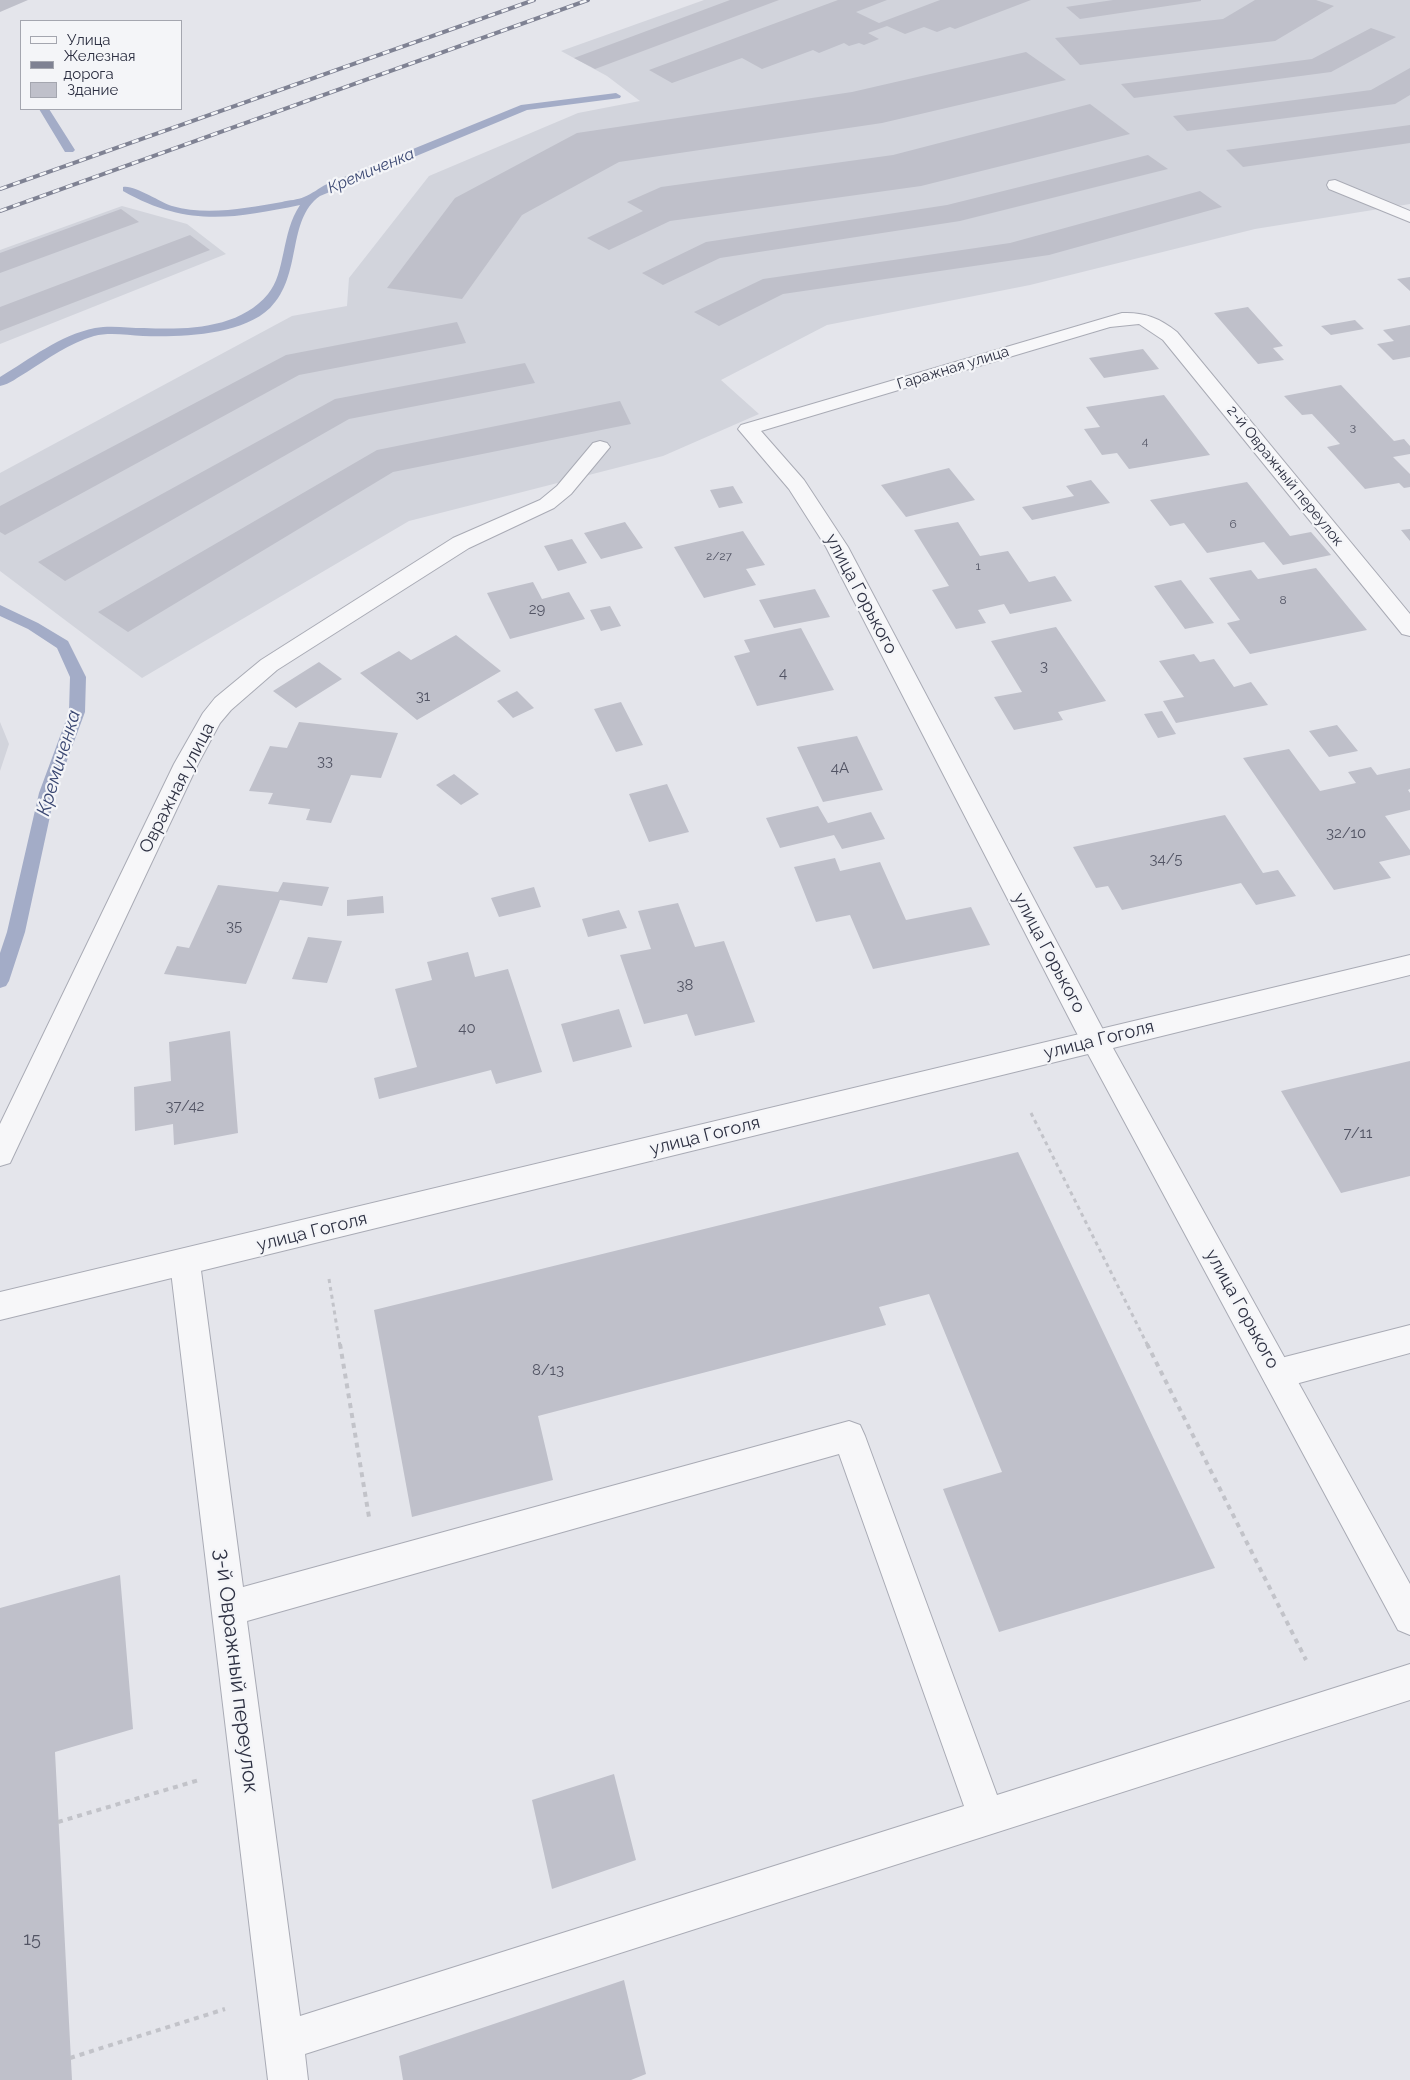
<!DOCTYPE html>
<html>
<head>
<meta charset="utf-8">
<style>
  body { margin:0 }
  #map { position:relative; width:1410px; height:2080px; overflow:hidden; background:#e4e5eb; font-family:Raleway,sans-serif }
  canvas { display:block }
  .legend { position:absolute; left:20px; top:20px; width:162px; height:90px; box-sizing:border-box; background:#f4f5f8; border:1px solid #a4a6af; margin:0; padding:6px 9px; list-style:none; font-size:15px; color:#2d3042 }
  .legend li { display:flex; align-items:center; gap:10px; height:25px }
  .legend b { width:25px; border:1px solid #a4a6af }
</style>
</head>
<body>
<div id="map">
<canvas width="1410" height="2080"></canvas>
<ul class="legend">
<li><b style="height:6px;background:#f7f7f9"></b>Улица</li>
<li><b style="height:6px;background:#7f8293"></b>Железная дорога</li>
<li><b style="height:14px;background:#bfc0ca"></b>Здание</li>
</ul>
</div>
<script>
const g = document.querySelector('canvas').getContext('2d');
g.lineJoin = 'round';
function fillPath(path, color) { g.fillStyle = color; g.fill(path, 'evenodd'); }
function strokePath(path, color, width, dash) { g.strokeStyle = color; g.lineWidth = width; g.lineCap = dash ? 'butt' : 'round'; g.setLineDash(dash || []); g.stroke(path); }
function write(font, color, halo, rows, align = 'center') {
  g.font = font + ' Raleway,sans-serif'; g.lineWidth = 4.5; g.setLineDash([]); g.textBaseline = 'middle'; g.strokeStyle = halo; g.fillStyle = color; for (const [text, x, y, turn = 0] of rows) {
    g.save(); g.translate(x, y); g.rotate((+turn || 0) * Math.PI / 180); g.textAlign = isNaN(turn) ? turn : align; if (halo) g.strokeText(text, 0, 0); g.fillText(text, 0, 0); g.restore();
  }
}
const built = new Path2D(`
  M704 0H1410V204L1255 229 1030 285 827 325 721 380 759 414 663 456 409 521 142 678 0 571V473L292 316 347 306 349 278 429 176 578 113 640 101 607 76 561 51Z
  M122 206 187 224 226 254 0 344V250Z
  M0 722 9 744 0 771Z`);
const stream = new Path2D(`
  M616 93 621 96 620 98 527 110 320 196C286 220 303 275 270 308 241 336 180 337 143 336 127 335 109 332 94 336 70 343 47 359 27 372 18 377 10 384 0 386V377C30 359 60 335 95 328 111 325 128 328 144 328 186 330 239 329 268 294 286 273 281 233 300 205 232 219 186 227 123 191V187C133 184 160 202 172 206 207 216 247 208 282 202 289 200 298 200 304 197 312 194 319 188 327 184L521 105Z
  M39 109H49L75 150 73 152H65Z
  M0 605 38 623 68 641 86 677 85 712 55 793 25 932 9 981 6 986 0 988V953L7 932 39 793 69 712 70 677 57 648 28 629 0 616Z`);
const building = new Path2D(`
  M0 0H28L0 12Z
  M730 0H779L595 69 574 58Z
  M838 0H887L856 12 879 23 940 0H1031L955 29 950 27 937 32 924 27 905 34 887 26 868 33 879 39 864 45 859 43 849 46 844 43 819 53 813 50 762 69 742 58 672 83 649 70Z
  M1113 0H1201V1L1080 19 1066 7Z
  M1255 0H1316L1334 6 1275 41 1080 65 1055 38 1223 19Z
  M1371 28 1396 37 1331 72 1134 98 1121 84 1312 59Z
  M1026 52 1066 80 882 123 619 162 522 215 462 299 387 288 455 198 577 133 852 92Z
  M1410 68V95L1395 104 1187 131 1173 116 1371 90Z
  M1090 104 1130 134 921 186 670 221 609 250 587 238 643 211 627 202 661 187 893 155Z
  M1410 125V143L1243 167 1226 150Z
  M1148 155 1168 169 960 221 720 258 663 285 642 273 706 242 947 205Z
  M1200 191 1222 207 1049 255 783 294 719 326 694 312 763 279 1010 243Z
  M121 209 139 222 0 273V253Z
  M190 235 210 250 0 331V307Z
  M1410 277V291L1397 279Z
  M1248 307 1283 346 1273 348 1284 360 1258 364 1214 313Z
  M1355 320 1364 329 1331 335 1321 326Z
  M457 322 466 343 299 375 5 535 0 532V506L286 355Z
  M1410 325V357L1393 360 1377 344 1394 341 1383 330Z
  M1143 349 1159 369 1104 378 1089 358Z
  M525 363 535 383 349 419 65 581 38 562 335 399Z
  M1341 385 1394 441 1404 439 1410 446V454L1393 457 1410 474V487L1404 488 1399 483 1365 489 1327 447 1340 444 1312 414 1302 415 1284 396Z
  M1164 395 1210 455 1129 469 1117 453 1102 455 1084 429 1100 427 1086 407Z
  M620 401 631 424 393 472 128 632 98 612 377 450Z
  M949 468 975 500 906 517 881 485Z
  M1091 480 1110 503 1032 520 1022 507 1074 496 1066 486Z
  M1247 482 1290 536 1311 532 1331 555 1283 565 1264 542 1207 553 1184 523 1170 526 1150 500Z
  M733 486 743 503 719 508 710 490Z
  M625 522 643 548 601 559 584 533Z
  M958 522 980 556 1008 551 1029 582 1055 576 1072 601 1010 614 1004 604 978 610 986 623 956 629 932 590 949 586 914 530Z
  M1410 529V541L1401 530Z
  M743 531 765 565 746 569 756 585 704 598 674 547Z
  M572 539 587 563 558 571 544 546Z
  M1316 568 1367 630 1250 654 1227 623 1240 620 1209 578 1251 570 1258 579Z
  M1181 580 1214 623 1185 629 1154 586Z
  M533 582 542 599 569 592 585 619 510 639 487 593Z
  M815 589 830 617 774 628 759 600Z
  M610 606 621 626 601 631 590 610Z
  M1056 627 1106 701 1058 712 1063 720 1014 730 994 697 1022 692 991 641Z
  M801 628 834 690 757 706 734 656 750 652 744 640Z
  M456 635 501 671 417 720 360 673 399 651 411 660Z
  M1194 654 1200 662 1214 659 1234 687 1251 682 1268 705 1176 723 1163 701 1184 697 1159 661Z
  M319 662 342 679 296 708 273 691Z
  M517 691 534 708 513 718 497 701Z
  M621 702 643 745 616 752 594 709Z
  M1162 711 1176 734 1158 738 1144 714Z
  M299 722 398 733 381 778 351 775 331 823 306 820 310 809 268 804 273 793 249 791 270 746 287 748Z
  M1337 725 1358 751 1329 757 1309 731Z
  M857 736 883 790 823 802 797 747Z
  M1289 749 1320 791 1356 783 1348 772 1371 767 1377 775 1410 768V789L1408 790 1410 793V810L1385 816 1410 850V855L1379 862 1391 878 1334 890 1243 758Z
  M454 774 479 794 461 805 436 785Z
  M667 784 689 832 649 842 629 794Z
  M818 806 828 823 871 812 885 839 842 849 834 835 780 848 766 818Z
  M1225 815 1263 873 1278 870 1296 896 1256 905 1241 883 1122 910 1108 886 1096 888 1073 847Z
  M835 858 840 871 880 862 906 920 971 907 990 945 873 969 850 915 816 922 794 867Z
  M283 882 329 887 322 906 280 900 246 984 164 974 177 946 189 948 218 885 278 892Z
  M534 887 541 907 499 917 491 898Z
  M383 896 384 913 347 916V900Z
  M678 903 695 947 724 941 755 1022 695 1036 687 1014 644 1024 620 955 651 949 638 911Z
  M619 910 627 928 588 937 582 919Z
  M308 937 342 941 327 983 292 979Z
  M468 952 475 977 508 969 542 1072 496 1084 491 1070 379 1099 374 1078 417 1067 395 989 432 980 427 962Z
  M619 1009 632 1047 573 1062 561 1024Z
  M230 1031 238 1133 174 1145 173 1124 135 1131 134 1087 171 1081 169 1042Z
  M1410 1061V1176L1341 1193 1281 1091Z
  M1018 1152 1215 1568 999 1632 943 1489 1002 1472 929 1294 879 1307 886 1325 538 1416 553 1480 412 1517 374 1310Z
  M120 1575 133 1729 55 1752 72 2080H0V1608Z
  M614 1774 636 1860 552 1889 532 1800Z
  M624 1980 646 2074 631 2080H403L399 2056Z`);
const pathFar1 = new Path2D(`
  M1031 1113 1148 1346
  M329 1279 340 1346`);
const path = new Path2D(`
  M340 1344 369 1517
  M1147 1344 1306 1660
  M58 1822 199 1780
  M70 2058 225 2009`);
const service = new Path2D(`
  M185 1250 196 1254 200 1263 243 1587 849 1421 860 1425 865 1436 997 1795 1410 1664V1700L305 2054 308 2080H268L170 1263 174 1254ZM839 1454 964 1806 300 2016 247 1621Z
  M1410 1325V1353L1277 1389 1266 1384 1261 1374 1266 1364 1277 1359Z`);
const minor = new Path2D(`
  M1335 180 1410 211V222L1329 189 1327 185 1329 181Z
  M1122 313C1144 312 1160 318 1177 332L1410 614V636L1402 634 1163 340 1139 324 1110 327 761 431 804 480 848 547 1109 1041 1105 1049 1095 1052 1085 1049 826 547 789 489 738 429 741 425Z
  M600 441 607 443 610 447 571 494 554 508 469 548 277 670 231 710 220 723 198 764 10 1163 0 1166V1124L174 764 203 713 215 698 261 660 453 538 540 500 557 486 593 443Z`);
const tertiary = new Path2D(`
  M1410 955V975L1113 1048 1410 1584V1635L1398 1630 1088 1054 0 1320V1292Z`);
const rail = new Path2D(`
  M0 189 534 0
  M0 211 588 0`);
const farNumbernames = [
  ["3",1353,427],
  ["4",1145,441],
  ["6",1233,524],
  ["2/27",719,556],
  ["1",978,566],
  ["8",1283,600]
];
const farStreetnames = [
  ["Гаражная улица",953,368,-17],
  ["2-й Овражный переулок",1285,476,51]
];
const numberNames = [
  ["29",537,609],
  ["3",1044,666],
  ["4",783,673],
  ["31",423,696],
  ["33",325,761],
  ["4А",840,768],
  ["32/10",1346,833],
  ["34/5",1166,859],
  ["35",234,926],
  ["38",685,985],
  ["40",467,1028],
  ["37/42",185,1106],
  ["7/11",1358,1133],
  ["8/13",548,1370]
];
const farWaternames = [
  ["Кремиченка",371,171,-23]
];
const streetNames = [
  ["улица Горького",861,594,62],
  ["Овражная улица",177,788,-63],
  ["улица Горького",1049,953,62],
  ["улица Гоголя",1099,1040,-14],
  ["улица Гоголя",705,1136,-14],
  ["улица Гоголя",312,1232,-14],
  ["улица Горького",1242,1309,61]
];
const nearNumbernames = [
  ["15",32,1940]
];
const waterNames = [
  ["Кремиченка",59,763,-73]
];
const nearStreetnames = [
  ["3-й Овражный переулок",236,1671,83]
];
fillPath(built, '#d2d4dc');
fillPath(stream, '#a3acc7');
fillPath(building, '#bfc0ca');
strokePath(service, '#a9abb5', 2);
strokePath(minor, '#a9abb5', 2);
strokePath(tertiary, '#a9abb5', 2);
strokePath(pathFar1, '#c2c3c9', 3, [4, 4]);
strokePath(path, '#c2c3c9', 4, [5, 5]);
fillPath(service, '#f7f7f9');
fillPath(minor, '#f7f7f9');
fillPath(tertiary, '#f7f7f9');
strokePath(rail, '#7f8293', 4);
strokePath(rail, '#f4f5f8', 2.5, [7]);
write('12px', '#525464', null, farNumbernames);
write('15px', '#2d3042', '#f4f5f8', farStreetnames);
write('15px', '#525464', null, numberNames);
write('italic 16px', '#3a4772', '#f4f5f8', farWaternames);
write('18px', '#2d3042', '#f4f5f8', streetNames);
write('18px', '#525464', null, nearNumbernames);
write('italic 19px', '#3a4772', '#f4f5f8', waterNames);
write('21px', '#2d3042', '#f4f5f8', nearStreetnames);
</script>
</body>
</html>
